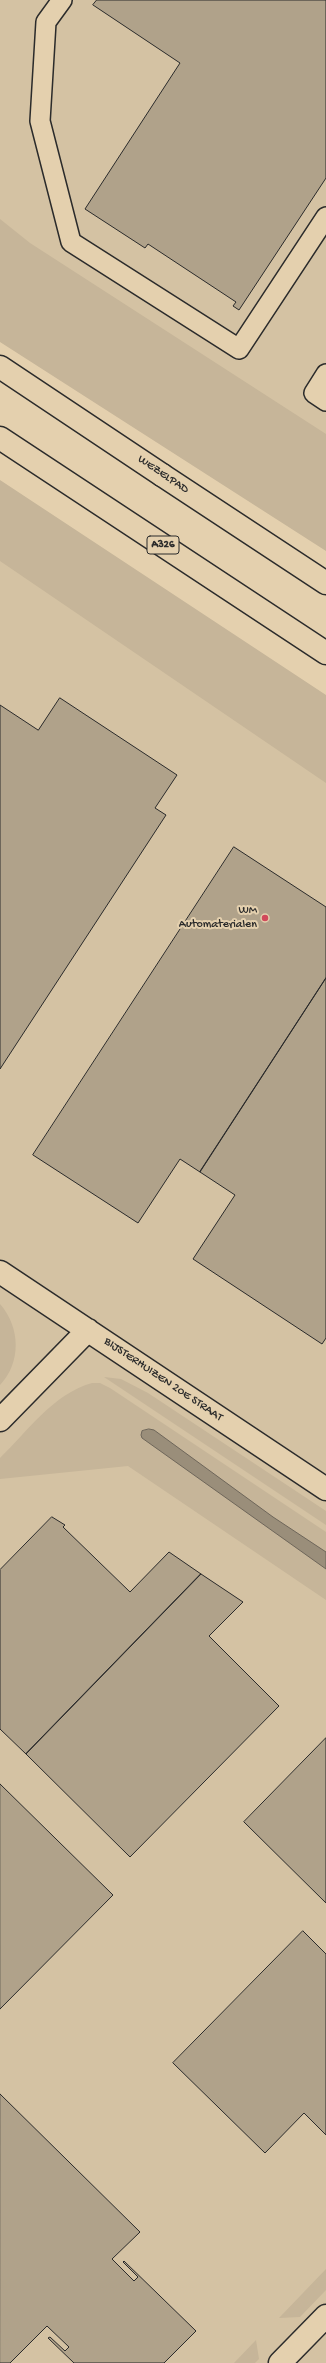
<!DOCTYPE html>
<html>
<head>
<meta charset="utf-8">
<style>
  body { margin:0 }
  canvas { display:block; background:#e4d0ae }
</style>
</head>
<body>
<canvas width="326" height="2363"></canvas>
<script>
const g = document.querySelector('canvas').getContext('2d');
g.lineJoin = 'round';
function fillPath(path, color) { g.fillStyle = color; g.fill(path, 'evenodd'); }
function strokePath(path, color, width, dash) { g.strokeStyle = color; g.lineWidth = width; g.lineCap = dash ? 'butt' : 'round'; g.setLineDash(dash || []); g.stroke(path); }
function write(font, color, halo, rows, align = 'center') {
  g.font = font + ' "Gochi Hand",sans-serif'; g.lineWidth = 4; g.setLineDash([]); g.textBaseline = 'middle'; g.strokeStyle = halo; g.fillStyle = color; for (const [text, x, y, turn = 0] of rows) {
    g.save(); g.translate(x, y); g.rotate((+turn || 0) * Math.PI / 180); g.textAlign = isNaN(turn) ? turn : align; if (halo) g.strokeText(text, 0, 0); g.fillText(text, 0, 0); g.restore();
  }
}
const built = new Path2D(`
  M0 0H326V453L0 230Z
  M0 512 326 735V2363H0Z`);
const green = new Path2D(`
  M0 219 30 243 326 434V551L0 342Z
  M0 480 326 695V783L0 561Z
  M0 1304C21 1328 21 1363 0 1385Z
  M104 1377 121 1379 148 1393 326 1511V1525Z
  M92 1383H100L110 1388 326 1532V1600L128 1466 0 1479V1458C28 1431 53 1394 92 1383Z
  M326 2269V2290L300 2317 279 2318Z
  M256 2340 259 2359 255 2363H234Z`);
const water = new Path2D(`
  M149 1429 154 1430 273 1517 326 1552V1569L142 1438 141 1435 142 1431Z`);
const building = new Path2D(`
  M97 0H326V178L239 310 233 306 236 302 148 244 145 248 85 209 180 63 93 5Z
  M60 698 177 775 155 808 166 815 0 1069V705L38 730Z
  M234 847 326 907V978L200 1172 180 1159 138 1223 33 1155Z
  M326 978V1338L322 1344 193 1259 235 1195 200 1172Z
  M52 1517 65 1525 63 1527 130 1592 169 1552 201 1574 26 1754 0 1729V1570Z
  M201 1574 243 1602 209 1636 279 1706 130 1857 26 1754Z
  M326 1738V1903L244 1822Z
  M0 1784 113 1895 0 2009Z
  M303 1931 326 1954V2135L304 2113 265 2153 173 2063Z
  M0 2094 140 2232 112 2259 134 2281 138 2277 123 2262 124 2261 196 2331 164 2363H74L48 2338 50 2337 65 2351 69 2347 47 2326 10 2363H0Z`);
const service = new Path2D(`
  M62 0 46 22 40 121 71 242 239 349 326 217
  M326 374 314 393 326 401`);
const minor = new Path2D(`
  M0 1272 326 1489
  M0 1420 88 1330
  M280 2363 326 2316`);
const trunk = new Path2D(`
  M0 367 162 475`);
const motorway = new Path2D(`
  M0 438 326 653
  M162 475 326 583`);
const markers = [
  [265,918,4,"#d1495b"]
];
const shields = [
  [163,545,32]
];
const shieldNames = [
  ["A326",163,545]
];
const streetNames = [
  ["WEZELPAD",163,475,34],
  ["BIJSTERHUIZEN 20E STRAAT",163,1380,34]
];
const poiNames = [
  ["WM",257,911],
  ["Automaterialen",257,925]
];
fillPath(built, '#d4c2a3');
fillPath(green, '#c6b599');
fillPath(water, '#9a8e7a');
strokePath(water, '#6e665a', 1);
fillPath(building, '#b0a28a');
strokePath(building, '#2b2b2b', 1);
strokePath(service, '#2b2b2b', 22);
strokePath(minor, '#2b2b2b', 25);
strokePath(trunk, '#2b2b2b', 25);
strokePath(motorway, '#2b2b2b', 25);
strokePath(service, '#e4d0ae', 19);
strokePath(minor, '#e4d0ae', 22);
strokePath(trunk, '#e4d0ae', 22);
strokePath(motorway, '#e4d0ae', 22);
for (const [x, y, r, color] of markers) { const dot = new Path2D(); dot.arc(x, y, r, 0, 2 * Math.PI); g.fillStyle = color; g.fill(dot); strokePath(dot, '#e4d0ae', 1.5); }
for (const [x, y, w] of shields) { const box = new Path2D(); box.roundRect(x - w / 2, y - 9, w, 18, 3); g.fillStyle = '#e4d0ae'; g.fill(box); strokePath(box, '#2b2b2b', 1); }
write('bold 11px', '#2b2b2b', null, shieldNames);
write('12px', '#2b2b2b', '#e4d0ae', streetNames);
write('12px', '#2b2b2b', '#e4d0ae', poiNames, 'right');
</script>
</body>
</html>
